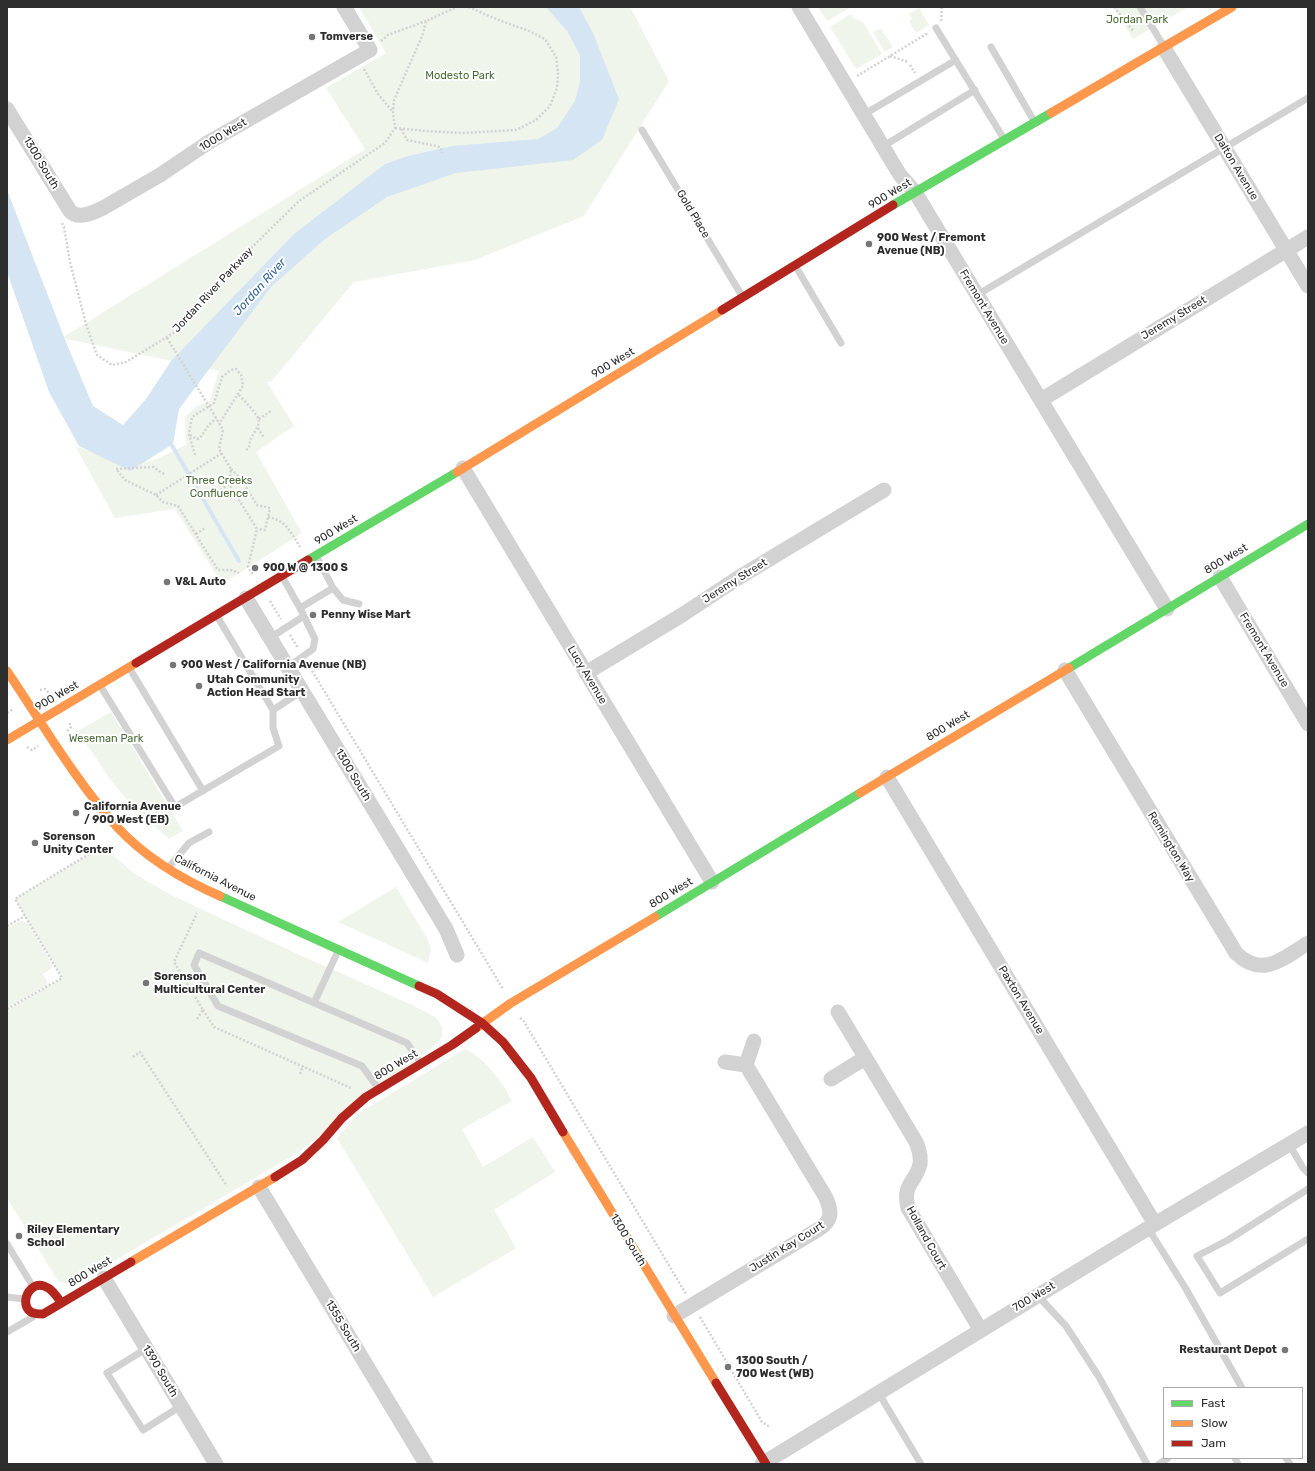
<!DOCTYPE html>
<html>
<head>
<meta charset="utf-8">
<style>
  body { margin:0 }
  #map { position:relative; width:1315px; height:1471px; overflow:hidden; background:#fff; font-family:Rubik,sans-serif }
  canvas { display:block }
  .frame { position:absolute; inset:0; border:8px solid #2d2d2d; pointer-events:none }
  .legend { position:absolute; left:1163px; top:1387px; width:140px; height:72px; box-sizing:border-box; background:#fff; border:1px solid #ababab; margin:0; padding:5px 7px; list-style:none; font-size:12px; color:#2d2d2d }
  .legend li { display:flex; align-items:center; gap:8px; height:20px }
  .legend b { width:20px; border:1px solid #ababab }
</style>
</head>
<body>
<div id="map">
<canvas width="1315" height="1471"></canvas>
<div class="frame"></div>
<ul class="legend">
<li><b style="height:5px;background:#63d668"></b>Fast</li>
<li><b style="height:5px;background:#ff974d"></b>Slow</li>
<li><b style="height:5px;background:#b3261e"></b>Jam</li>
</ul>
</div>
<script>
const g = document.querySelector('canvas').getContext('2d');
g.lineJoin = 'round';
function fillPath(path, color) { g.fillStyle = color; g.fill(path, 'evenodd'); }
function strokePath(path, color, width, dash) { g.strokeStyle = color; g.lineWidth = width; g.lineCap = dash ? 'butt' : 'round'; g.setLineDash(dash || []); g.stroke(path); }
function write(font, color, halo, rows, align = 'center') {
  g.font = font + ' Rubik,sans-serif'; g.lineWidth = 4; g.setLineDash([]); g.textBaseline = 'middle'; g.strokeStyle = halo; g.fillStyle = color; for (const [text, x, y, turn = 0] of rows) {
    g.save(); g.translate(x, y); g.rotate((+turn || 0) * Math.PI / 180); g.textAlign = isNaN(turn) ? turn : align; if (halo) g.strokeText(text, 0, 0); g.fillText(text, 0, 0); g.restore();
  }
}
const green = new Path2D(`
  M359 7H630L669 81 584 216 475 260 354 282 271 382H267L294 426 256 452 302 533 222 584 175 509 115 518 75 446 123 464 152 461 186 445 185 417 197 406 210 401 218 373 220 371 62 338 365 149 326 88 386 53Z
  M818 7H851L827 21Z
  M1114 7H1188L1133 39Z
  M919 8 929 25 916 33 909 21 912 19 909 14Z
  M851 14 855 19 863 22 881 52V55L856 69 830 27Z
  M881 29 893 47 886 51H884L873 32Z
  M111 712 183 831 169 839 133 807 110 779 78 731Z
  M102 846 135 874 171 895 302 956 412 1005 437 1018 442 1027V1036L438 1043 299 1152 77 1283 68 1284 58 1281 7 1198V1010L62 978 15 899Z
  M396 887 427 938 431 949 428 963 338 922Z
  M20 921H23L28 923 52 965 51 969 43 974 47 981V985L7 1008V929Z
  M465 1049C484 1057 503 1082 512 1101L462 1129 483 1167 533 1137 555 1172 494 1210 516 1248 433 1297 337 1138 359 1113Z`);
const water = new Path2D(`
  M546 7H579L593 33 619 99 602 140 573 160 456 173 387 197 325 239 271 287 179 409 173 444 130 471 79 446 49 392 7 272V190L66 342 93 406 123 425 146 399 171 361 294 234 385 164 408 156 452 146 538 139 557 128 575 101 580 82V55L567 31Z`);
const stream = new Path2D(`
  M170 442 239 561`);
const path = new Path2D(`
  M1114 7 1134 32
  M941 21 942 7
  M381 41 388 35 426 21
  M890 56 908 62
  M910 65 915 73
  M364 69 378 94 393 112
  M857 76 928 33
  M395 128 426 131 462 133 516 130 536 120 550 106 557 88 558 73 556 57 545 39 529 31 496 19 469 7
  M401 129 407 140 437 146 441 148 442 153
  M62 223 64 227 70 262 86 324 95 350 97 355 112 365 126 362 175 332 245 254 299 201 385 143 395 128 393 112 394 100 423 34 426 21 457 7
  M167 338 175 351
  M239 395 252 409 259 419 258 426 250 440 249 448 246 450
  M213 413 223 430 219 449 231 469 229 484 257 529 248 567 253 575
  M259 419 271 411
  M258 428 264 438
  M190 435 197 439 200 438 208 426 216 418
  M195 455 189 434 192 417 214 403 222 377 231 370 236 369 241 375 243 386 219 424
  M231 469 241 479 257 505 270 508 265 530 257 529
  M164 474 153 467 116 469 125 480 156 495 163 502 178 506 218 570H231L239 573
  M217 492 229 484
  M156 495 222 453
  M268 517C286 520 291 533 300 547
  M196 534 205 528
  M270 601 281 619
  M290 635 298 648
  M308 664 503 989
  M40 690 45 689 50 694
  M7 713 13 709
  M67 731 71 727 69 722
  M27 747 32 750 38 746
  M7 926 25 916
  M7 1009 62 978 15 899 102 846
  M203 1010 214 1027 351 1088
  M520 1018 523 1020 686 1294
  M197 1019 203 1010 174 962 197 913
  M133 1057 140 1052 227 1186
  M300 1074 303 1066
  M700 1317 762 1422 770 1427`);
const lane = new Path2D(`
  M1140 7 1163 45
  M936 28 1004 139
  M991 47 1034 121
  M863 115 956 60
  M642 130 742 296
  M882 147 975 90
  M796 267 841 343
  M977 295 1308 98
  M283 578 300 608 333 588 317 557
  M333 588 343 600 359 604
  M217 616 273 710
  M270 638 304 616
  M288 667 313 649 315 639 300 608
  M130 669 203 791
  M101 687 175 807 279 746 273 728V710L302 691
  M169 867 189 843 209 832
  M314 1003 338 951
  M378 1088 362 1066 218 1006 194 965 199 953 407 1043 420 1062
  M1289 1144 1303 1168 1308 1173
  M1308 1189 1228 1240 1197 1256 1220 1293 1308 1239
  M1148 1228 1186 1289 1242 1388
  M7 1244 32 1285
  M1037 1295 1066 1326 1099 1377 1147 1464
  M7 1297 24 1299
  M7 1332 33 1317
  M147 1348 107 1373 143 1430 181 1406
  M878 1392 921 1464
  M1235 1458 1238 1464
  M1286 1458 1290 1464
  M1159 1464 1168 1458`);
const street = new Path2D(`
  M799 7 900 175 915 192 927 212 1167 609
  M1164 48 1308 286
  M7 109 70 211C78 220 93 213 103 208L160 175 209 142 370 50 344 7
  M1041 400 1308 237
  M463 468 712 882
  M1220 577 1308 724
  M246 598 446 929 457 955
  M1065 670 1236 953C1262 979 1284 958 1308 943
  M586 673 682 615 738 578 884 490
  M887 777 1155 1224
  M838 1012 916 1142C919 1149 921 1156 920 1164 916 1183 902 1183 908 1208L980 1329
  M746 1065 754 1041
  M831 1079 865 1058
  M259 1187 426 1464
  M104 1278 216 1464
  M674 1316 819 1229C833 1220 832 1211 825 1196L746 1065 725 1062
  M762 1464 1155 1224 1308 1133`);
const fast = new Path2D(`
  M893 205 1051 113
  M308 560 457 472
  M1069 668 1308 524
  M220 896 419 986
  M655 917 860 793`);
const slow = new Path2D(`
  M1051 113 1232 7
  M457 472 722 310
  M7 671C42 723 75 780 117 827 145 857 183 880 220 896
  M7 740 136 663
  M860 793 1069 668
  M476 1028 511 1003 655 917
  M563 1132 716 1383
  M131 1262 275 1177`);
const jam = new Path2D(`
  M722 310 893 205
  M136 663 308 560
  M419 986 437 994 482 1023 503 1042 531 1078 563 1132
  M275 1177 302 1160 323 1140 342 1118 366 1097 452 1045 476 1028
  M61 1303C38 1263 15 1302 31 1312 34 1314 39 1314 43 1314L131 1262
  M716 1383 766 1464`);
const pathBridge = new Path2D(`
  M175 351 213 413`);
const markers = [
  [312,37,4,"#767676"],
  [869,244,4,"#767676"],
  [255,568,4,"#767676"],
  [167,582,4,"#767676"],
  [313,615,4,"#767676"],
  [173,665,4,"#767676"],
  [199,686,4,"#767676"],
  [76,813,4,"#767676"],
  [35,843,4,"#767676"],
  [146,983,4,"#767676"],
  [19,1236,4,"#767676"],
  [1285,1350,4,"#767676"],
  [728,1367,4,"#767676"]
];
const parkNames = [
  ["Jordan Park",1137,20],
  ["Modesto Park",460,76],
  ["Three Creeks",219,481],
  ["Confluence",219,494],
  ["Weseman Park",106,739]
];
const poiNames = [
  ["Tomverse",320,37],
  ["900 West / Fremont",877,238],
  ["Avenue (NB)",877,251],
  ["900 W @ 1300 S",263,568],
  ["V&L Auto",175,582],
  ["Penny Wise Mart",321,615],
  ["900 West / California Avenue (NB)",181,665],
  ["Utah Community",207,680],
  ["Action Head Start",207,693],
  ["California Avenue",84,807],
  ["/ 900 West (EB)",84,820],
  ["Sorenson",43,837],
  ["Unity Center",43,850],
  ["Sorenson",154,977],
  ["Multicultural Center",154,990],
  ["Riley Elementary",27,1230],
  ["School",27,1243],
  ["Restaurant Depot",1277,1350,"right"],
  ["1300 South /",736,1361],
  ["700 West (WB)",736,1374]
];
const streetNames = [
  ["1000 West",223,135,-31],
  ["1300 South",41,163,59],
  ["Dalton Avenue",1236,167,59],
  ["900 West",890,194,-31],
  ["Gold Place",693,214,59],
  ["Jordan River Parkway",213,290,-47],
  ["Fremont Avenue",984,307,59],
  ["Jeremy Street",1174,318,-31],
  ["900 West",613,363,-31],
  ["900 West",336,530,-31],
  ["800 West",1226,559,-31],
  ["Jeremy Street",735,581,-32],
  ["Fremont Avenue",1264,650,59],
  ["Lucy Avenue",587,675,59],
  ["900 West",57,696,-30],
  ["800 West",948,726,-31],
  ["1300 South",353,775,59],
  ["Remington Way",1171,847,59],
  ["California Avenue",215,878,27],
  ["800 West",671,893,-31],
  ["Paxton Avenue",1021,1000,59],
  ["800 West",396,1065,-31],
  ["Holland Court",926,1238,61],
  ["1300 South",628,1240,59],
  ["Justin Kay Court",787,1247,-32],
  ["800 West",90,1272,-31],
  ["700 West",1034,1297,-31],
  ["1355 South",343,1326,59],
  ["1390 South",160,1371,59]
];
const waterNames = [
  ["Jordan River",260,287,-48]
];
fillPath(green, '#eff5eb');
fillPath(water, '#d6e5f3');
strokePath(stream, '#d6e5f3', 4);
strokePath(path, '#d2d2d2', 2.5, [2, 2]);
strokePath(lane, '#d2d2d2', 7);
strokePath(street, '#d2d2d2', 15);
strokePath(fast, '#63d668', 9);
strokePath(slow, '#ff974d', 9);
strokePath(jam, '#b3261e', 9);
strokePath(pathBridge, '#d2d2d2', 2.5, [2, 2]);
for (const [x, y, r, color] of markers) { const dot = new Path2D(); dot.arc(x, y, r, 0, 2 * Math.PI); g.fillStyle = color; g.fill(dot); strokePath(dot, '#fff', 1.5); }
write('11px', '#4b6c38', '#fff', parkNames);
write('bold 11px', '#2d2d2d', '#fff', poiNames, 'left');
write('11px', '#2d2d2d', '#fff', streetNames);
write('italic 12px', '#366795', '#fff', waterNames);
</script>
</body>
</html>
